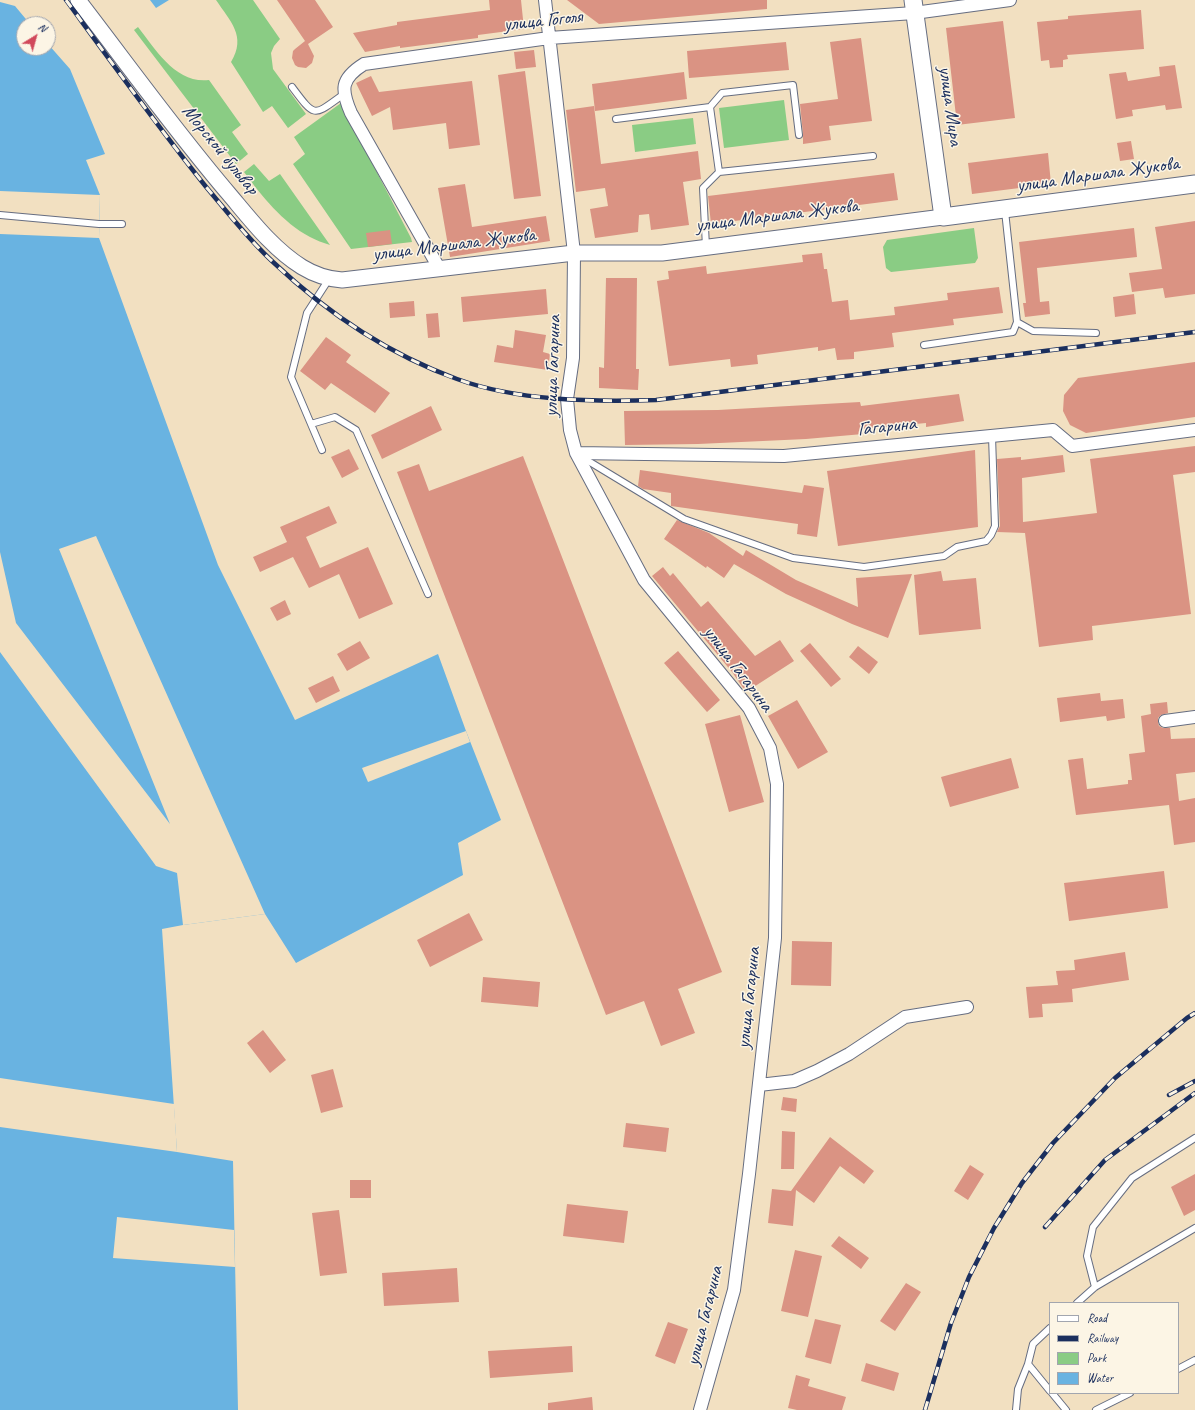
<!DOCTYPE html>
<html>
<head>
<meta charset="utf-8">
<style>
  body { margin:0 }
  #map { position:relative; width:1195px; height:1410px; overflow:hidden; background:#f2e0c1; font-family:Caveat,sans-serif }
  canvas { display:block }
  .legend { position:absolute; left:1049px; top:1302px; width:130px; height:92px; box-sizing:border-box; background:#fcf5e5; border:1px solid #a2a6af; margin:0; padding:5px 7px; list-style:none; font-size:12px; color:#1b2f5e }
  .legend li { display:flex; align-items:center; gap:8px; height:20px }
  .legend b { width:20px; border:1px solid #a2a6af }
  .north { position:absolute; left:16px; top:16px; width:40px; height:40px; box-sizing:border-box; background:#fcf5e5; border:1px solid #a2a6af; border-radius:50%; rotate:37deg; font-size:11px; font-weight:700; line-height:16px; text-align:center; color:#1b2f5e }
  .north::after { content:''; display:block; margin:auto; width:14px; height:18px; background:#d1495b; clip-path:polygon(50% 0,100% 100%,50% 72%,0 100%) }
</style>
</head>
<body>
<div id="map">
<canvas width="1195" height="1410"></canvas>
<ul class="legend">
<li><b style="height:5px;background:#fff"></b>Road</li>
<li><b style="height:5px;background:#1b2f5e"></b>Railway</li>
<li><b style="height:11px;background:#8acc84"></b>Park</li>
<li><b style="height:11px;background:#69b3e1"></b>Water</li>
</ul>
<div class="north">N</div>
</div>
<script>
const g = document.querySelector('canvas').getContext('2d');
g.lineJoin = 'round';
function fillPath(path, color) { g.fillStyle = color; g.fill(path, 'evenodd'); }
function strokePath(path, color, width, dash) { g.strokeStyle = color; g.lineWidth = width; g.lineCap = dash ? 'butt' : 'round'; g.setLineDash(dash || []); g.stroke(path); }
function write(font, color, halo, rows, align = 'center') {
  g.font = font + ' Caveat,sans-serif'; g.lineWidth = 3; g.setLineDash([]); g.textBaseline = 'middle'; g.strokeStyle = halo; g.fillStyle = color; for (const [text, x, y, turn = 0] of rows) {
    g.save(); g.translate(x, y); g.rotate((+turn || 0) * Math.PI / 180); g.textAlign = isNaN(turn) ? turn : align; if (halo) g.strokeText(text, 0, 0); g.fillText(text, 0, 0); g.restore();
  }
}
const green = new Path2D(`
  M216 0H253L280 39 274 46 271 53 273 69 306 114 288 128 272 106 263 112 231 62C247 36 230 21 216 0Z
  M138 27C156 50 176 84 209 80L241 125 232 132 248 154 236 164 134 30Z
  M784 100 789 140 724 148 719 108Z
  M341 103 411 238 412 242 351 249 293 164 305 154 294 137Z
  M693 118 696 144 635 152 632 125Z
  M254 164 269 181 280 174 330 245C323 243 316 240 310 237 282 222 262 196 244 172Z
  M974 228 978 258 975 263 891 272 886 268 883 247 887 240Z`);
const water = new Path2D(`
  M150 0H169L156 8Z
  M0 2 15 6 30 24H24V48H48V44L70 69 105 154 86 160 100 195 99 238 218 565 295 720 438 654 466 731 501 820 458 843 463 875 296 963 265 914 183 925 162 929 177 1152 233 1161 238 1410H0Z`);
const pier = new Path2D(`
  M0 191 100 195 99 238 0 234Z
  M96 536 265 914 183 925 177 873 156 866 0 652V552L16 623 170 824 59 549Z
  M466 731 470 742 368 782 362 768Z
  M0 1078 174 1104 177 1152 0 1127Z
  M117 1217 234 1230 235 1267 113 1258Z`);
const building = new Path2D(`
  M277 0H315L333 27 308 44 314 56 312 63 306 68 298 67 295 65 292 58 293 51 295 49 305 41Z
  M489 0H521L524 29 478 35V38L400 48V46L365 52 353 33 397 25V22L490 10Z
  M567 0H767V9L599 24Z
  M1141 10 1144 49 1067 55 1068 59 1063 60V67L1050 68 1049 60 1041 61 1037 22 1068 19V16Z
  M1003 21 1015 118 957 125 946 28Z
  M861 38 872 121 829 126 831 140 803 144V134L800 104 838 99 830 42Z
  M786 42 789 70 689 78 687 51Z
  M534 50 536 67 516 69 514 52Z
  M1175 65 1182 108 1166 110 1165 105 1132 110 1133 116 1116 119 1109 74 1126 72 1128 81 1160 76 1159 67Z
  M525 71 541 196 514 199 498 75Z
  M684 72 687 99 595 111 592 84Z
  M371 76 379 92 472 81 480 145 449 149 446 123 393 130 390 107 372 116 356 83Z
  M594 106 601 164 698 151 701 179 683 182 689 225 651 230 649 214 639 215 638 232 595 238 590 209 608 206 605 188 576 192 566 110Z
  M1131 141 1134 159 1120 161 1117 143Z
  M1048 153 1051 184 972 194 968 163Z
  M894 173 898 200 711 224 708 196Z
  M465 184 472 227 546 216 550 241 450 257 438 188Z
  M1195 221V294L1165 298 1163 288 1132 292 1129 273 1162 269 1155 227Z
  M1134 228 1137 257 1037 268 1040 302 1049 301 1050 314 1025 317 1023 303H1026L1019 242Z
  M390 230 392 244 368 247 366 233Z
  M822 253 824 269H827L832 302 848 300 850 320 895 315 894 307 948 300 947 293 999 287 1003 313 953 319 954 325 892 333 894 347 854 352V359L837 360 835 348 818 351V347L757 355 758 364 731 367 730 359 669 366 657 281 669 279 668 271 706 266 707 274 803 262 802 255Z
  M606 278H637L636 369H639L638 390 599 388V367L604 368Z
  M546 289 548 314 463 322 461 297Z
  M1134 294 1136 314 1115 317 1113 297Z
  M414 301 415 316 390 318 389 303Z
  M438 313 440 337 428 338 426 314Z
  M515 330 546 335 543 352 550 354 548 370 494 362 497 345 513 348Z
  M326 337 351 355 346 362 390 393 375 413 331 383 325 390 300 371Z
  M1195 362V417L1086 433 1070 425 1063 411 1064 395 1078 378Z
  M959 394 964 421 926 427V423L863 429V434L806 439 698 444 625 445 624 411 718 410 860 402 861 406Z
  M431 406 442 430 382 459 371 435Z
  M1195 446V472L1173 475 1191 614 1092 626 1093 640 1039 647 1025 533 997 532 1000 526 997 459 1021 457V460L1063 455 1065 472 1022 478 1023 522 1097 513 1090 459Z
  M349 449 359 469 342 478 331 457Z
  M975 450 978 527 838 546 827 471Z
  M523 456 722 972 678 989 695 1033 661 1046 644 1001 606 1015 397 472 419 464 429 491Z
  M640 470 802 493 804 485 824 488 817 537 797 534 798 524 671 506V493L643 489 638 486Z
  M329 506 337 523 306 537 320 568 368 547 393 604 359 619 339 574 309 588 293 557 260 572 253 557 287 542 280 527Z
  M677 520 709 533 743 556 746 550 796 580 858 607 856 578 912 574 888 638 852 624 786 594 734 564 724 578 707 566 706 568 664 539Z
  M663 567 670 576 673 573 701 607 708 601 755 656 780 640 794 661 746 692 732 672 652 576Z
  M941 571 943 581 976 578 981 629 919 635 914 575Z
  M285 600 291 614 277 621 270 608Z
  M360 641 370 658 347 671 337 654Z
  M810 643 841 679 831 687 800 651Z
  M858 646 878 662 869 674 849 657Z
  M678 651 720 700 707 712 664 663Z
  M333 676 340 691 316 703 308 688Z
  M1100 693 1101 701 1123 699 1125 718 1107 721 1106 716 1060 722 1057 698Z
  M797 700 828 752 798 769 768 716Z
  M1167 702 1168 713 1161 715 1158 718V722L1159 726 1163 728H1170L1171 739 1195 738V772L1176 774 1179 801 1195 798V842L1174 845 1169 805 1076 815 1068 760 1083 758 1087 789 1128 784V780H1132L1129 754 1145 752 1141 716 1151 714 1150 704Z
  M740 715 764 802 729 812 705 724Z
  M1011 758 1019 788 950 807 941 777Z
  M1164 871 1168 908 1069 921 1064 883Z
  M469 913 483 940 430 967 417 940Z
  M792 941 832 942 831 986 791 985Z
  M1125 952 1129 980 1072 989 1073 1002 1042 1004 1043 1017 1029 1018 1026 987 1058 985 1056 971 1075 970 1074 960Z
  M483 977 540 982 538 1007 481 1002Z
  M263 1030 286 1060 270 1073 247 1043Z
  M333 1069 343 1107 321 1113 311 1075Z
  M783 1097 797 1099 796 1112 781 1110Z
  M626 1123 669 1128 666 1152 623 1147Z
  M782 1131 795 1132 794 1169H781Z
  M830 1137 874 1171 864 1184 840 1166 814 1203 796 1190 793 1226 768 1223 772 1189 791 1191Z
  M970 1165 984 1174 968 1200 954 1191Z
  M1195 1174V1210L1184 1216 1171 1187Z
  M350 1180H371V1198H350Z
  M567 1204 628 1211 624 1243 563 1236Z
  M339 1210 347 1273 320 1276 312 1213Z
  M839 1236 869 1258 861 1269 831 1246Z
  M795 1250 822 1256 808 1317 781 1311Z
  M457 1268 459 1302 384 1306 382 1273Z
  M906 1283 921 1292 895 1331 880 1321Z
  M815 1319 841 1325 831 1364 805 1357Z
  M668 1322 688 1329 675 1364 655 1356Z
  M572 1346 573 1372 490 1378 488 1351Z
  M866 1363 899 1373 894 1391 861 1381Z
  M796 1375 810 1379 808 1386 846 1397 842 1410H797L788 1408Z
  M592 1397 593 1410H548V1403Z`);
const service = new Path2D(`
  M292 87C316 119 313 116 344 94
  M710 107 722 93 793 85 799 135
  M616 119 710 107 719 172 703 188 706 247
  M719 172 873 156
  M1005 211 1017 322 1033 331 1096 333
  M0 215 99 224H122
  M924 345 1013 332 1017 322
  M311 424 335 417 356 430 428 594
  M322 450 291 377 307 313 329 279
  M580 456 684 519 793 558 864 567 944 556 957 547 986 541 991 535 995 526 992 436
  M1095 1287 1087 1256 1093 1227 1132 1178 1195 1138
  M1077 1303 1095 1287 1195 1228
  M1050 1328 1033 1344 1028 1364 1050 1391
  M1178 1369 1195 1360
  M1052 1393 1066 1410
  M1016 1410 1018 1389 1028 1364
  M1096 1410 1130 1393`);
const minor = new Path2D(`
  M545 0 574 253 573 358 567 399 570 430 576 453 644 580 749 708 770 748 777 784 775 938 749 1174 734 1290 700 1410
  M439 268 351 113C341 90 340 79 364 64L549 38 914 13 1010 0
  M576 453 784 456 1053 430 1072 446 1195 430
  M1165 721 1195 717
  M759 1085 794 1081 817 1071 849 1054 905 1017 967 1007`);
const tertiary = new Path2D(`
  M78 0C128 65 176 132 229 194 251 220 273 249 302 267 315 275 328 279 342 280L574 253H662L943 217`);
const secondary = new Path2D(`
  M913 0 943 217 1195 184`);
const rail = new Path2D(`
  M66 0C112 63 158 127 207 188 228 213 249 240 273 262 326 312 388 354 457 379 517 401 592 402 656 400L1195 332
  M1169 1095 1195 1081
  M1045 1227 1105 1160 1195 1093
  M925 1410 951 1323 969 1277 994 1228 1022 1183 1053 1143 1115 1078 1187 1018 1195 1013`);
const streetNames = [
  ["улица Гоголя",543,21,-6],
  ["улица Мира",950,106,82],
  ["Морской бульвар",220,150,51],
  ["улица Маршала Жукова",1098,175,-8],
  ["улица Маршала Жукова",777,216,-7],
  ["улица Маршала Жукова",454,245,-7],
  ["улица Гагарина",553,366,-88],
  ["Гагарина",887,427,-6],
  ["улица Гагарина",738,669,53],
  ["улица Гагарина",749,998,-84],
  ["улица Гагарина",705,1316,-76]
];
fillPath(green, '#8acc84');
fillPath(water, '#69b3e1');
fillPath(pier, '#f2e0c1');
fillPath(building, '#da9383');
strokePath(service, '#666d81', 8);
strokePath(minor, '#666d81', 14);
strokePath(tertiary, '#666d81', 17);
strokePath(secondary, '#666d81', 19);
strokePath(service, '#fff', 6);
strokePath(minor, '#fff', 12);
strokePath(tertiary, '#fff', 15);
strokePath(secondary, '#fff', 17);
strokePath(rail, '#1b2f5e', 4.5);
strokePath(rail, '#fcf5e5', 3, [9]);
write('20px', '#1b2f5e', '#fcf5e5', streetNames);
</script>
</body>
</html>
